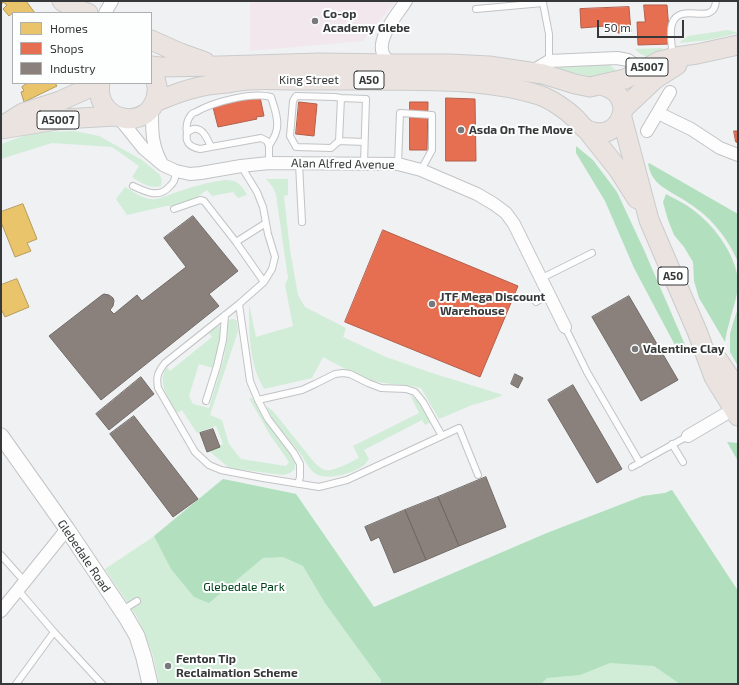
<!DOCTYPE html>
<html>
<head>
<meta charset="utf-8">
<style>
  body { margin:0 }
  #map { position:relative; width:739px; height:685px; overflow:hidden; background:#eff1f3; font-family:"Exo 2",sans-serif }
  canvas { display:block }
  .frame { position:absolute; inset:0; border:2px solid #373839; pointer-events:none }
  .legend { position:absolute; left:12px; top:12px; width:140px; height:72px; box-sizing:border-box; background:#fdfefe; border:1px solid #aeafaf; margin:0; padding:5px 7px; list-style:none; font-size:12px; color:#373839 }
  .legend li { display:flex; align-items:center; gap:8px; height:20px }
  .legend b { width:20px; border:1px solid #aeafaf }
  .scale { position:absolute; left:597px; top:20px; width:87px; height:18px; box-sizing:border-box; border:2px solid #373839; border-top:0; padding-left:5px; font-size:12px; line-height:14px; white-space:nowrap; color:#373839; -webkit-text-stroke:3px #fdfefe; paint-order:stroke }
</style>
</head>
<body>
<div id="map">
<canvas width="739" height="685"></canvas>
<div class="frame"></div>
<ul class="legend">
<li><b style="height:11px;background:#e9c46a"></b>Homes</li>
<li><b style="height:11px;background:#e76f51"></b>Shops</li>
<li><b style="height:11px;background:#8a817c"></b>Industry</li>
</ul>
<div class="scale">50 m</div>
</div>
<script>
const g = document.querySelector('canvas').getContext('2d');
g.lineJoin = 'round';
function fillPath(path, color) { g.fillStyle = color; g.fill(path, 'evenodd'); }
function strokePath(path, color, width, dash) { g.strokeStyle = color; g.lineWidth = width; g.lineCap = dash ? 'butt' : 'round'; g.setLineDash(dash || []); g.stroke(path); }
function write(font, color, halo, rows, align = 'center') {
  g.font = font + ' "Exo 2",sans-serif'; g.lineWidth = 4; g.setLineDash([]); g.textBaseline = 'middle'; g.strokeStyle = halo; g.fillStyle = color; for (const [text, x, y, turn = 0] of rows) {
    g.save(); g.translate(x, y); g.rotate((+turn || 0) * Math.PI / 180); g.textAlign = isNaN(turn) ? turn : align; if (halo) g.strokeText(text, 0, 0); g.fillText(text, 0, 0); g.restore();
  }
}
const education = new Path2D(`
  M250 1H396L363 41 250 51Z`);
const green = new Path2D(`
  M728 30 738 33 709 40 679 43 688 36Z
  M663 48C656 59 643 59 635 49Z
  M610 65 621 75 598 78 560 70 559 69 561 67Z
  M75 131 99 136 142 160 159 174C162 178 162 181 161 186 150 189 141 183 132 177L139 166 112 147 52 143 1 159V144L26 135 45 132Z
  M266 179H288V195L284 196 290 250 298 295 305 307 346 328 343 337 386 357 432 373 503 395 493 399 472 405 439 419 421 388C406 384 390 385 374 381 357 376 340 366 323 357L312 378 264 389C262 384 259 380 257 375 249 352 249 328 249 304L256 337 293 326 285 285 288 278 278 209 276 194 272 186Z
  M225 180C237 180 241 184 247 195L238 198 233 192 212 196 207 190 196 198 185 204 176 206H166L127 215 116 199 125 187C132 191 141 198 150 199 159 200 168 195 177 192 192 187 208 182 225 180Z
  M231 319H234L237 321 238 331 210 415 222 420 229 444 241 459 286 466 289 462 270 435 249 398H252L263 417 293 458 295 463V469L290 473 283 475 229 468 208 450 223 444 216 426 197 433 182 410 177 413C169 399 156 383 167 367L170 371 212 337 209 333 218 325 221 329 218 350 213 368 199 364 189 396 193 404 209 408 224 358 227 339 228 321Z
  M410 395 419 402 431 422 425 425 422 420 364 450 369 459C367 461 365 465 363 466 353 473 330 480 318 475 318 475 313 472 313 472 307 466 304 458 299 452 288 437 273 423 266 406L273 411 314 462C317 465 321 469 325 470 334 472 350 462 359 458L353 446 419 413Z
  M223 479 296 494 374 607 547 533 643 496 665 493 672 490 738 591V684H159L153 655 137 617 105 569 159 533Z`);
const forest = new Path2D(`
  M576 146 593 160 617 192 644 250 686 347 678 351 634 268 605 201 576 153Z
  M649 163 738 214V262C727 236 709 215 684 200 676 195 668 191 660 185 653 179 650 173 648 164Z
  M666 194C677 200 688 205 697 213 716 228 735 255 738 279 739 294 732 310 729 324 727 330 726 336 725 342L699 298 694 281 693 262 684 247 674 235 668 220 663 202Z
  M738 308V366L730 352V334L733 323Z
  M727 442 738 443V461Z
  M223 479 296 494 374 607 547 533 643 496 665 493 672 490 738 591V684H680L654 666 610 663 580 675 547 678 541 684H381V680L325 603 303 566 283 557 263 558 209 603 194 597 171 569 154 536Z`);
const homes = new Path2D(`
  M1 1H26L35 13H14V12L9 16 3 9 7 5 3 2 1 5Z
  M28 83H55L57 86 24 102 21 92 24 91 22 87Z
  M23 204 37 239 27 243 31 251 15 257 1 222V212Z
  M17 279 29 307 5 317 1 309V285Z`);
const shops = new Path2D(`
  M644 5H667L670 44 638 45 637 22H645Z
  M629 7 631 32 618 33V25L581 28 580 9Z
  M260 97 264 116 256 117 257 119 218 127 213 107Z
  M446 98 475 99 476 161H446Z
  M299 102 317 104 314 136 296 134Z
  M410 102H428L427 150H410Z
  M734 131H738V143L736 142Z
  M383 230 518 286 480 377 345 322Z`);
const industry = new Path2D(`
  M193 216 238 271 209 294 219 306 101 400 49 336 102 295 104 294 109 295 113 298 114 301 113 306 110 310 114 314 137 295 142 301 186 267 164 238Z
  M629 296 678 380 641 401 592 317Z
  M515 374 523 378 518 388 511 384Z
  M141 377 154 394 109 430 96 414Z
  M573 385 622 469 597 483 548 400Z
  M134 416 198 499 173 517 110 434Z
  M213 429 220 447 207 452 200 433Z
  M486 477 506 527 459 546 438 497Z
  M438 497 459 546 426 560 405 510Z
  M405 510 426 560 394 573 379 537 371 541 365 527Z`);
const service = new Path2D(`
  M476 9 543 3 549 34V61
  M673 56C672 46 669 34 672 24 680 0 714 28 716 1
  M187 133C186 127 187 120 191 115 191 114 195 112 196 112 213 102 251 92 271 97 274 106 280 122 276 132 275 137 271 142 269 146
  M339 141 331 148 296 147 290 136 293 101 296 96 335 97 341 98
  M211 147C208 140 203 127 193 129 191 130 189 131 187 133 185 143 190 147 200 149L261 138 267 141 269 146V163
  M364 163 366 99 341 98 339 141 364 142
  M299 164 302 222
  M398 164 400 113 432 115V150L421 170
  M241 166 257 192 263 207 268 234 275 257 272 269 264 282 239 304 165 363C158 372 156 376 158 388L195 452 209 465 221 470 263 478 319 487 347 480 459 428 478 475
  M133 186C146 192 159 199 170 186 172 184 173 183 174 181 175 178 176 174 176 171
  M174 209 200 200 204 201 236 242 264 282
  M236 242 266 223
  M542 278 592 253
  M536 302 549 294
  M239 304 250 381 258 400 268 419 294 453 300 464V477L298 484
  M565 327 587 372 640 463
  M258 400 302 390 315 384 335 374 343 373 350 374 368 383 381 388 406 389 415 392 423 402 442 436
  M206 401 217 366 223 340 225 315
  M672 444 683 462
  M632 467 688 436
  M1 555 25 582
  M18 590 54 632 102 684
  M121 611 137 601
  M16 684 54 632`);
const minor = new Path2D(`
  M105 13 112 1
  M395 64C392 62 387 60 385 57 373 42 398 13 406 1
  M531 72 549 61 617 58 628 60 642 70
  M152 107C152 129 151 143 161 162
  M658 113 691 129 720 148 738 155
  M119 118 144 149 163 165 176 171 190 174 201 173 241 166 269 163 398 164 421 170 477 194 494 204 506 213 514 224 565 327
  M647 131 670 92
  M688 436 734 409
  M1 611 67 529`);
const tertiary = new Path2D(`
  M1 436 67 529 126 617 137 636 144 658 150 684`);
const primary = new Path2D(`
  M62 1 78 10 88 13
  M151 40 180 53 205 62
  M151 66 160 67 220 66 320 63 395 64H450L489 66 543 74 575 84 590 87 625 79 660 61 676 57 697 54 738 45
  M100 83C93 124 153 133 157 92 158 85 155 78 151 72
  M155 102C168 97 181 91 195 88 205 85 217 84 228 83 235 82 242 80 249 80 264 79 279 80 294 80 320 80 347 80 373 80 429 81 485 78 539 95 551 99 567 110 576 119 581 124 583 129 590 131 622 143 640 92 599 85
  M623 109 655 79 677 65
  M622 118 649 220 664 255 697 331 714 377 738 416
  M7 123 23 113 60 101 100 83
  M1 129 63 119 115 116
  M587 130 618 169 637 199
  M718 360 738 390`);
const markers = [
  [315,21,4,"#77797a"],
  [461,130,4,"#77797a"],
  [432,304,4,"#77797a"],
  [635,349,4,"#77797a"],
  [168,666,4,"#77797a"]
];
const shields = [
  [647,67,42],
  [369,80,30],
  [58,120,42],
  [673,276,30]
];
const shieldNames = [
  ["A5007",647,67],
  ["A50",369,80],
  ["A5007",58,120],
  ["A50",673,276]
];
const poiNames = [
  ["Co-op",323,14],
  ["Academy Glebe",323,28],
  ["Asda On The Move",469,130],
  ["JTF Mega Discount",440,297],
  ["Warehouse",440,311],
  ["Valentine Clay",643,349],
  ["Fenton Tip",176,659],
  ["Reclaimation Scheme",176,673]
];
const streetNames = [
  ["King Street",309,80],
  ["Alan Alfred Avenue",343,164,1],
  ["Glebedale Road",84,556,56]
];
const parkNames = [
  ["Glebedale Park",244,587]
];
fillPath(education, '#f3e7ee');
fillPath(green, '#d1edd8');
fillPath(forest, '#b2e0bf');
fillPath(homes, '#e9c46a');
strokePath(homes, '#b49a5b', 1);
fillPath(shops, '#e76f51');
strokePath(shops, '#b25e4a', 1);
fillPath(industry, '#8a817c');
strokePath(industry, '#716b68', 1);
strokePath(service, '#c2c3c5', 8);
strokePath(minor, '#c2c3c5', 14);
strokePath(tertiary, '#c2c3c5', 17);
strokePath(primary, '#cacbcc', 21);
strokePath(service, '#fdfdfd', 6);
strokePath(minor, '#fdfdfd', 12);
strokePath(tertiary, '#fdfdfd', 15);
strokePath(primary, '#ebe3e0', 19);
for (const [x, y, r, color] of markers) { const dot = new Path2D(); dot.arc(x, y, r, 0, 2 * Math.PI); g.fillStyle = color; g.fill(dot); strokePath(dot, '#fdfefe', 1.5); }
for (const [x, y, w] of shields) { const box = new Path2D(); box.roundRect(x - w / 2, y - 9, w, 18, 3); g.fillStyle = '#fdfefe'; g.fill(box); strokePath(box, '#373839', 1); }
write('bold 11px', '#373839', null, shieldNames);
write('bold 12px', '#373839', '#fdfefe', poiNames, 'left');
write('12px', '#373839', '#fdfefe', streetNames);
write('12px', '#02421b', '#fdfefe', parkNames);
</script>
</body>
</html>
